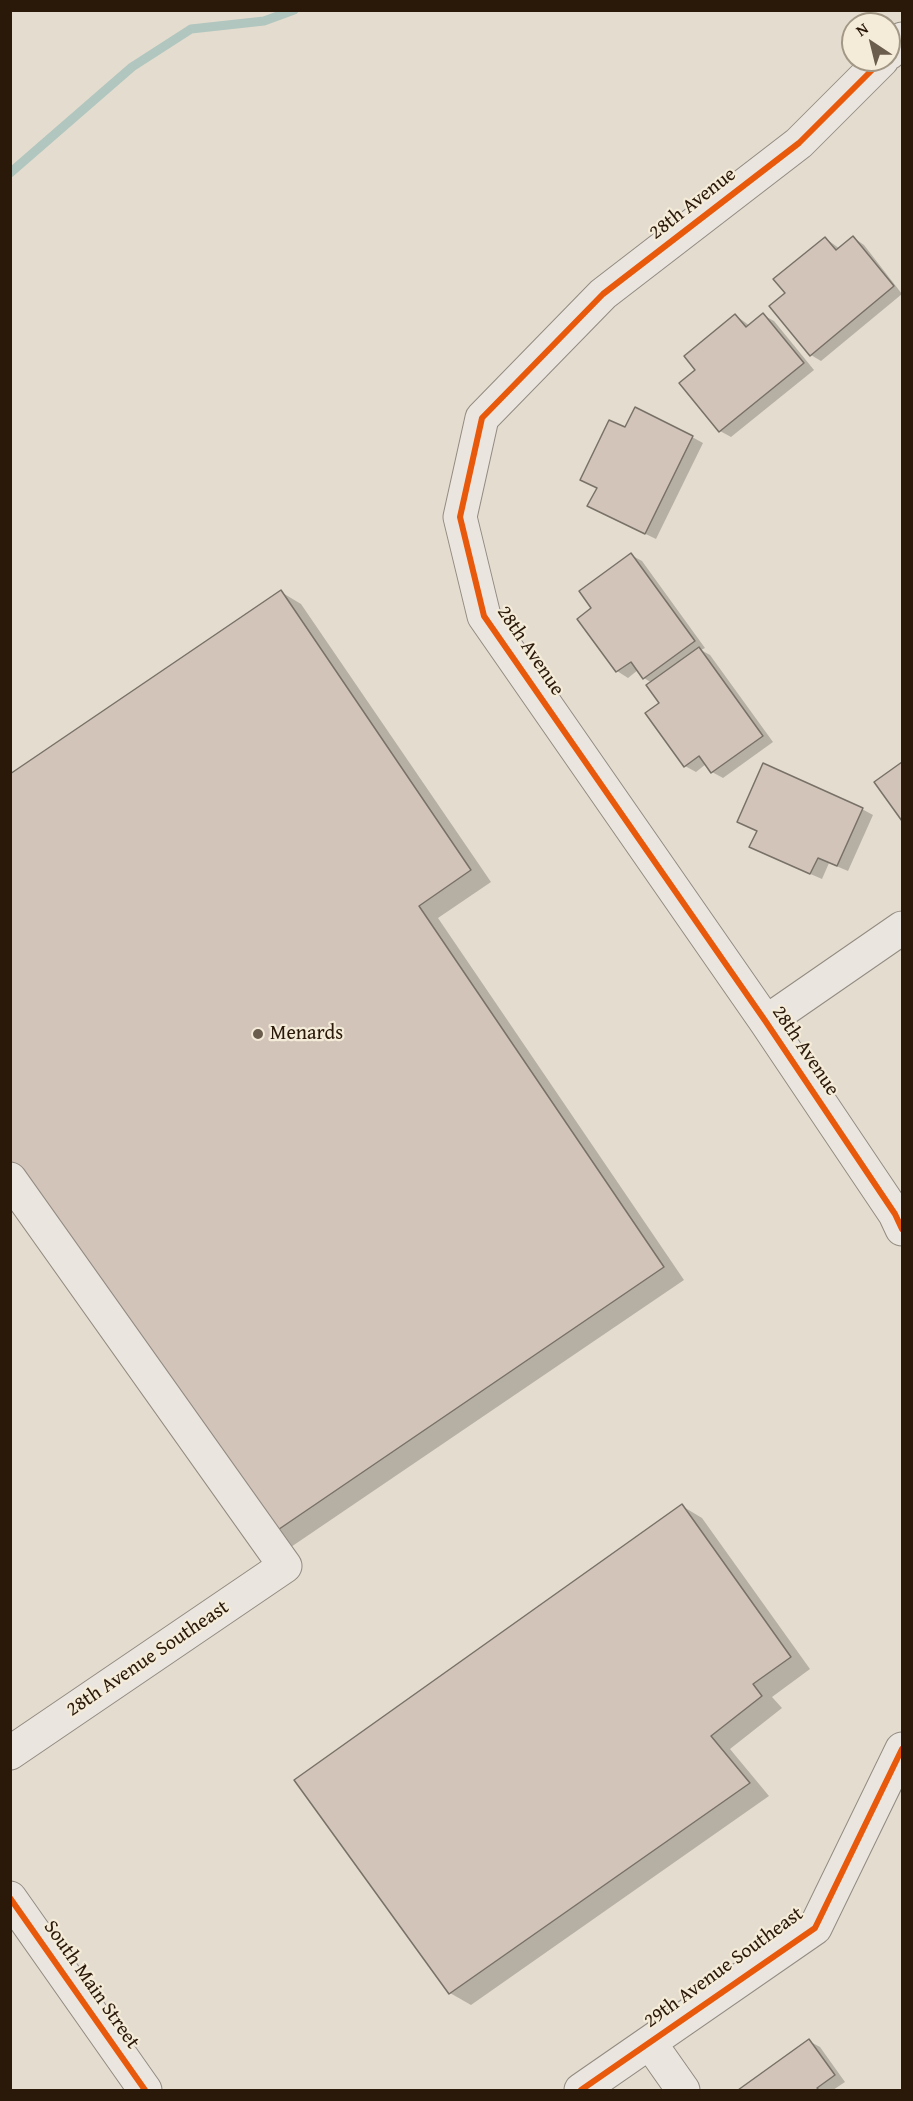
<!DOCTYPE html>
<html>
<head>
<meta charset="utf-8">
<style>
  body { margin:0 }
  #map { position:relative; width:913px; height:2101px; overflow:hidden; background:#e4dcce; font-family:"Gentium Book Plus",serif }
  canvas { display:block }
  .frame { position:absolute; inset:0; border:12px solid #2a1808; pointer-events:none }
  .north { position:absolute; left:841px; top:12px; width:60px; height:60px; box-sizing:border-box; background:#f4ebd9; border:2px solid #a39785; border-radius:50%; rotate:325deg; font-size:16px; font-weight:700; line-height:24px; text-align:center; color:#2a1808 }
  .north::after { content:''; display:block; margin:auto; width:21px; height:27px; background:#6b5d4d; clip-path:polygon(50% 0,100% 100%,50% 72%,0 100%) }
</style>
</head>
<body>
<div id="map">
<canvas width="913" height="2101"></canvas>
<div class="frame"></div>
<div class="north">N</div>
</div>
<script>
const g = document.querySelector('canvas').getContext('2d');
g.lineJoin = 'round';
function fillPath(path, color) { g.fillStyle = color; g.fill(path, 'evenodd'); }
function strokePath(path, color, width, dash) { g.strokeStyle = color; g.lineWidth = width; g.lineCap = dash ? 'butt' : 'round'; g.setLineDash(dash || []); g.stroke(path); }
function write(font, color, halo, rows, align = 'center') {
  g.font = font + ' "Gentium Book Plus",serif'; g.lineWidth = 4.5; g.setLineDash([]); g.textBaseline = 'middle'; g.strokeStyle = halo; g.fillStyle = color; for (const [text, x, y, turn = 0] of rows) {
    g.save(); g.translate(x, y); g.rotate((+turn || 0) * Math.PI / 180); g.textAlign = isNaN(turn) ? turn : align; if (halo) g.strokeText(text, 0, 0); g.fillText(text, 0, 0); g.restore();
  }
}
const shadow = new Path2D(`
  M825 238 840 249 854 238 864 245 902 294 821 361 811 355 787 293Z
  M735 315 750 326 763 315 774 321 814 370 731 437 720 431 681 384 697 370Z
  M626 429 692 437 703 443 656 539 600 512Z
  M631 555 642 561 705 648 701 650 710 655 773 742 723 778 712 772 706 764 696 772 685 766 652 683 644 678 638 670 628 678 617 671 593 608Z
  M281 592 301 604 491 882 438 918 684 1280 288 1549 267 1537Z
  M902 763V818L876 782Z
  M862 809 873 815 848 871 829 863 822 879 762 853 758 832 739 822Z
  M682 1506 702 1518 810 1669 772 1697 782 1708 730 1749 769 1796 471 2005 450 1993 297 1781Z
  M809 2041 820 2047 845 2082 833 2090H740Z`);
const stream = new Path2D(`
  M10 173 132 67 191 29 264 21 294 10`);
const building = new Path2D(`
  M853 236 894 286 810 356 769 306 785 293 773 279 825 237 836 250Z
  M763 313 804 363 719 432 679 383 695 370 684 356 735 314 746 327Z
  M635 407 693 436 645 534 587 506 597 488 580 480 609 420 625 427Z
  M631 553 695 641 643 679 631 662 616 672 577 619 591 608 579 591Z
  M281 590 471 870 419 906 664 1267 266 1538 10 1162V774Z
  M699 647 763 736 711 773 699 756 684 767 645 713 659 703 646 685Z
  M902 762V821L874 782Z
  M763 763 863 808 837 866 818 858 810 874 749 847 757 831 737 822Z
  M682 1504 791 1657 753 1684 762 1696 711 1736 750 1783 449 1994 294 1780Z
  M809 2039 835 2075 817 2088 819 2090H738Z`);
const minor = new Path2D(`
  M889 53 902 39
  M882 60 799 143 603 294 482 418 460 517 484 616 766 1022 895 1214 902 1229
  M766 1022 902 928
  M10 1179 285 1566 10 1753
  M10 1898 145 2090
  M650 2043 683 2090
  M581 2090 815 1928 902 1749`);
const cycleway = new Path2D(`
  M882 60 799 143 603 294 482 418 460 517 484 616 766 1022 895 1214 902 1229
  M10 1898 145 2090
  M581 2090 815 1928 902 1749`);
const markers = [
  [258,1034,6,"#6b5d4d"]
];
const streetNames = [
  ["28th Avenue",693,204,-38],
  ["28th Avenue",530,651,56],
  ["28th Avenue",805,1051,56],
  ["28th Avenue Southeast",148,1659,-34],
  ["29th Avenue Southeast",724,1968,-36],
  ["South Main Street",91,1985,55]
];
const poiNames = [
  ["Menards",270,1034]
];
fillPath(shadow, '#0003');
strokePath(stream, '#b0c6bf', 9);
fillPath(building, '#d2c4b9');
strokePath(building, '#787167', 1.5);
strokePath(minor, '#928b82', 35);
strokePath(minor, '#eae6df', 33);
strokePath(cycleway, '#e8590c', 6);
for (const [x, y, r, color] of markers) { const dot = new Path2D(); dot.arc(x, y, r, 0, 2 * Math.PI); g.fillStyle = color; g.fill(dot); strokePath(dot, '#f4ebd9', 2); }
write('20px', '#2a1808', '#f4ebd9', streetNames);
write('20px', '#2a1808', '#f4ebd9', poiNames, 'left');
</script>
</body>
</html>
